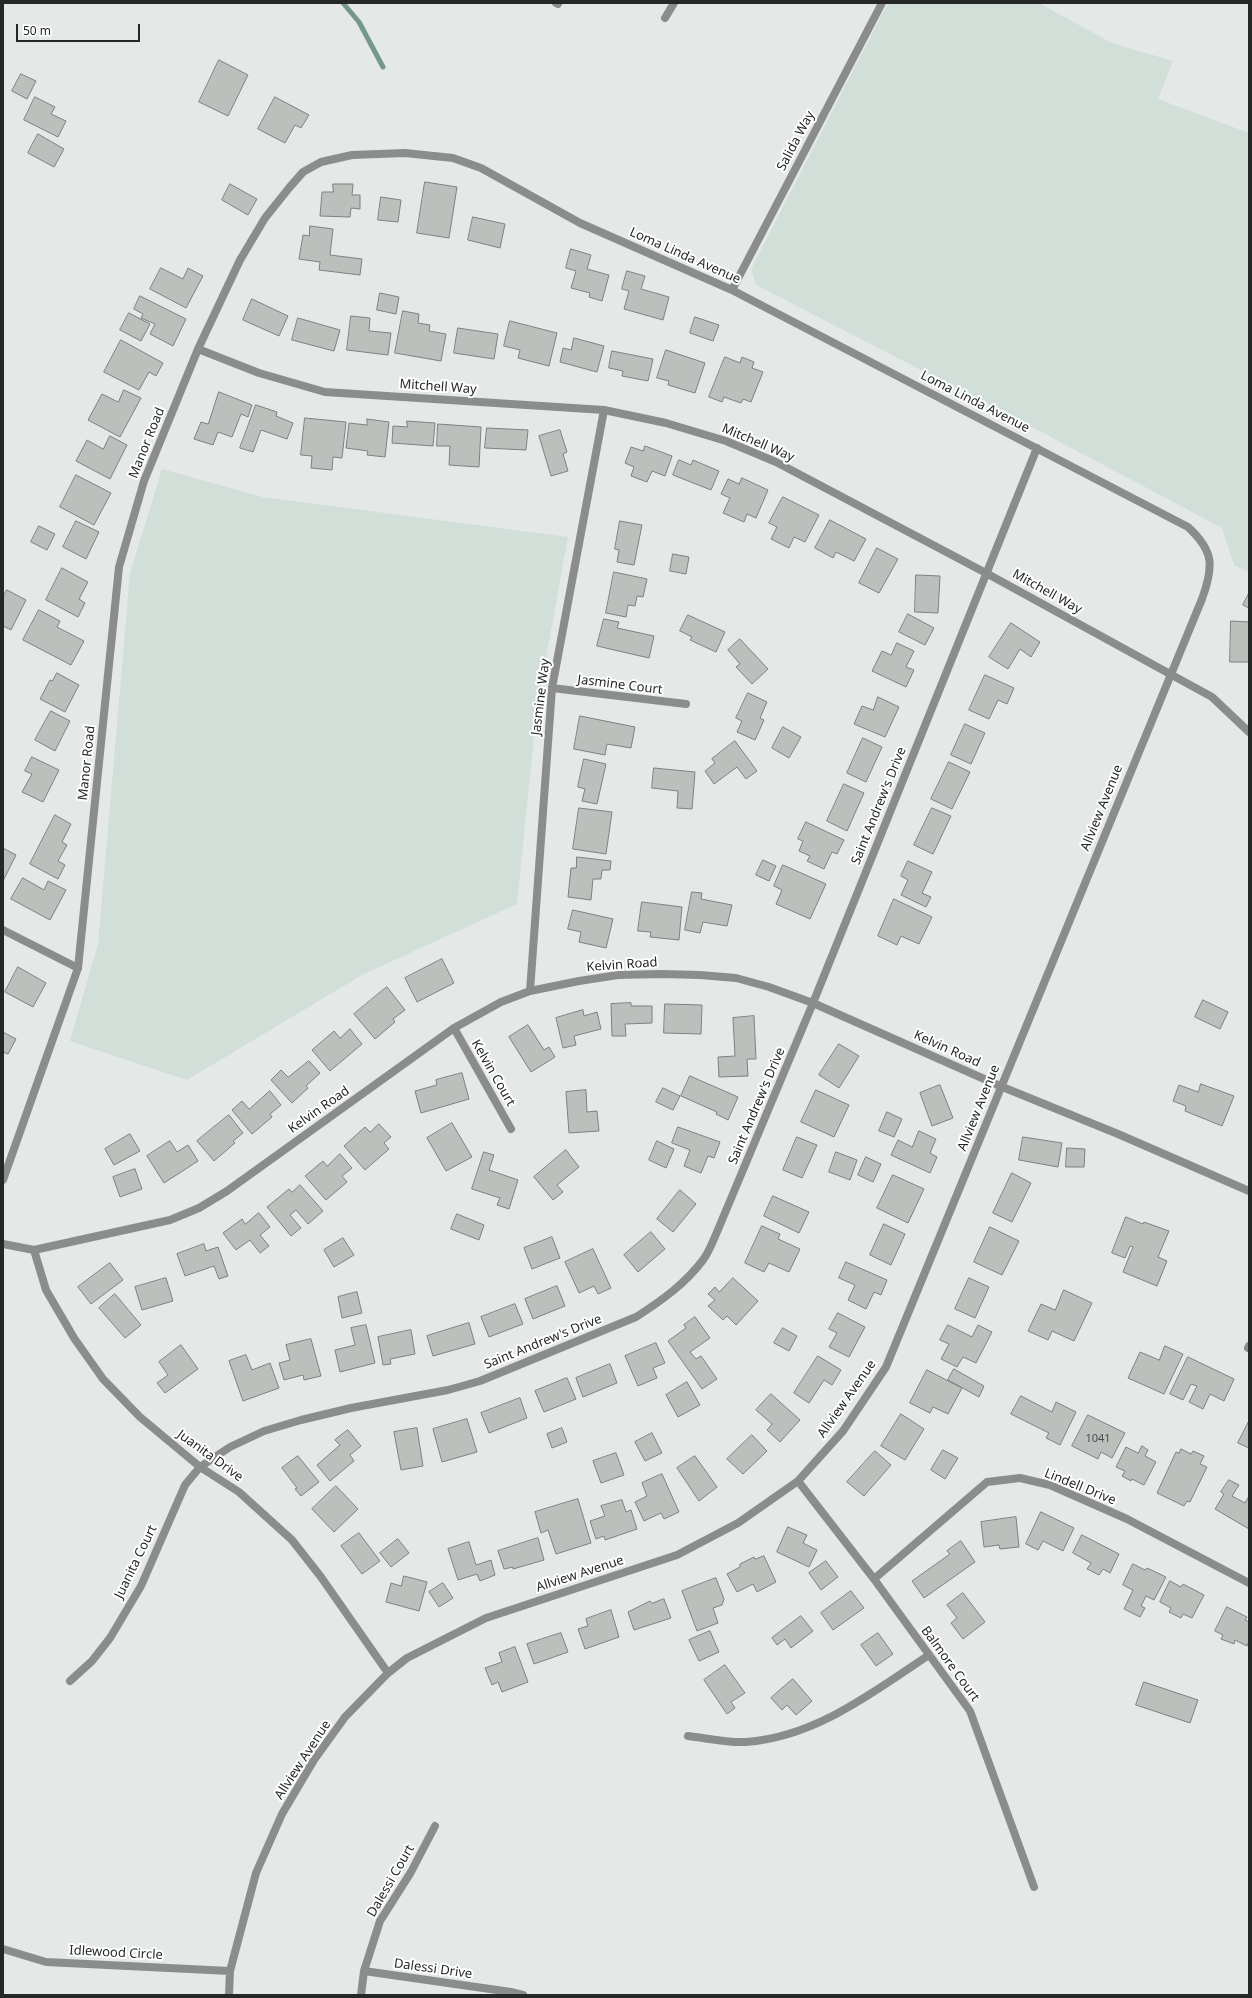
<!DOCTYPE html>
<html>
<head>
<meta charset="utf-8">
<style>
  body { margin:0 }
  #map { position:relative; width:1252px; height:1998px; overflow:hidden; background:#e4e9e7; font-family:"Noto Sans",sans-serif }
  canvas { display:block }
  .frame { position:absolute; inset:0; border:4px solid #262827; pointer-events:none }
  .scale { position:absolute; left:16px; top:24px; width:124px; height:18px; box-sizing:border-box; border:2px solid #262827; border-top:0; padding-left:5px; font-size:12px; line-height:14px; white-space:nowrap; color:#262827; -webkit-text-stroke:3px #fff; paint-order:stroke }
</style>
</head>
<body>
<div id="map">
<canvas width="1252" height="1998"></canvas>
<div class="frame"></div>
<div class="scale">50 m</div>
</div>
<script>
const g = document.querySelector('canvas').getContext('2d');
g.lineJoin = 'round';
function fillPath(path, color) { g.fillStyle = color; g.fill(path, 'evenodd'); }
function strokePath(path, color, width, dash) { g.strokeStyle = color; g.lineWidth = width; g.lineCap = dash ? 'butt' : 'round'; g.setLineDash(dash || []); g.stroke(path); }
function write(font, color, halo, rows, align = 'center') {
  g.font = font + ' "Noto Sans",sans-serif'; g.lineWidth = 4; g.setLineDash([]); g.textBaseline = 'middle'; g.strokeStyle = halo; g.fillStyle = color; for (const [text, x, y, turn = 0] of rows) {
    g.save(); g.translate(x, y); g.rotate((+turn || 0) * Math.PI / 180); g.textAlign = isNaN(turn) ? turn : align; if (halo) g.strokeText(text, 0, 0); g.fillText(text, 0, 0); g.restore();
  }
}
const built = new Path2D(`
  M888 3H1039L1112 43 1173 61 1158 99 1249 133V572L1234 565 1222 528 1045 434 756 285 751 269Z
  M162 469 263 497 568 537 537 708 517 904 362 975 187 1080 70 1041 98 944 130 573Z`);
const stream = new Path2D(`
  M343 3 359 22 383 67`);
const building = new Path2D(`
  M219 60 248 75 228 116 199 102Z
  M21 74 36 81 27 99 12 91Z
  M35 97 55 107 51 114 66 121 58 137 24 120Z
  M275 97 309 115 301 128 295 125 285 143 258 129Z
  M38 134 64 149 54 167 28 153Z
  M425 182 457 187 449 238 417 233Z
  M230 184 257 199 248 215 222 200Z
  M333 184H353L352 195H360V209L351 208 350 217 320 216 322 192H333Z
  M381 197 401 200 398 222 378 220Z
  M473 217 505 224 500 248 468 240Z
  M310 226 333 229 330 255 362 259 360 275 319 270 320 262 299 259 303 235 309 236Z
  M571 249 591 255 587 269 609 275 602 301 589 297 590 293 571 288 576 271 566 268Z
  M161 268 183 279 188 268 203 276 186 308 150 289Z
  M627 271 645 276 641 289 669 297 663 320 624 309 629 291 622 289Z
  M380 293 399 297 396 314 377 310Z
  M140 296 186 319 173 346 150 334 155 324 141 318 143 314 134 309Z
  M252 299 288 316 279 336 243 320Z
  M403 311 419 314 418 323 430 325 429 331 446 334 441 361 395 353Z
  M129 313 150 324 141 341 120 330Z
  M351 316 370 318 369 331 391 333 388 355 347 350Z
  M695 317 719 325 713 341 690 333Z
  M298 318 340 330 334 351 292 340Z
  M510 321 557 333 549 366 518 358 520 350 504 346Z
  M458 328 498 334 494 359 454 353Z
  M574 338 604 346 597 372 560 362 563 348 571 350Z
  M121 340 163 363 156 376 149 372 139 390 104 372Z
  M666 350 705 363 695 393 668 385 669 381 657 378Z
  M612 351 653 359 648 381 622 376 623 371 609 368Z
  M725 357 740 363 742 357 754 362 752 368 763 372 751 402 743 399 741 403 724 397 722 402 709 397Z
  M124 390 141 398 120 437 88 420 102 394 118 402Z
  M219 392 252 405 248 417 241 414 232 437 218 432 213 445 194 439 201 422 208 424Z
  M256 405 277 412 276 416 293 423 287 439 261 430 253 452 240 448Z
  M305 418 346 422 342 458 333 457 332 470 311 468 312 456 301 455Z
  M367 419 389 422 385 457 367 455 368 451 346 448 349 423 367 425Z
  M407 421 435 423 433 446 392 443 393 426 407 427Z
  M438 424 481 427 479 467 449 465 450 446H437Z
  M487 428 528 430 526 450 485 448Z
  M560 430 567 452 563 454 568 471 551 476 539 436Z
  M110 436 127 445 110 479 76 461 87 440 103 449Z
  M645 446 672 456 665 476 652 471 647 482 631 476 634 467 625 463 631 447 643 451Z
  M679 460 691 465 693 460 719 471 711 490 673 475Z
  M76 475 111 493 94 525 60 507Z
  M742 478 768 490 756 518 747 514 744 522 723 513 730 498 721 494 728 479 739 484Z
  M783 497 819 515 805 542 794 537 789 548 771 539 777 527 769 523Z
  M830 520 866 539 854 561 836 552 833 558 815 548Z
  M76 521 99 532 86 559 63 547Z
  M620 521 642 525 634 565 617 562 619 550 615 549Z
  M39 526 55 534 47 550 31 542Z
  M877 548 898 559 879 593 859 583Z
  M673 554 689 557 686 574 670 571Z
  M62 568 88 582 79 599 85 603 78 617 46 600Z
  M614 572 647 579 643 597 637 596 635 606 628 605 626 617 606 613Z
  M916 575 940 576 938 613 915 612Z
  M7 590 26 600 11 630 3 626V597Z
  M1249 593V608L1243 605Z
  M39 610 60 621 57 627 84 641 71 665 23 640Z
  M908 614 934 628 925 645 899 632Z
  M688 615 725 632 716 652 690 640 692 637 680 631Z
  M604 619 619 622 617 628 654 636 649 658 597 646Z
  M1231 621 1249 622V662H1230Z
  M1011 623 1040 642 1031 657 1020 649 1008 669 989 657Z
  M740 639 768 669 752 684 736 667 740 664 728 650Z
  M897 643 914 651 906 667 914 670 906 687 872 671 882 651 891 655Z
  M57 673 79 685 65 712 40 699 50 680 52 681Z
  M985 675 1014 688 1007 704 998 700 989 719 969 710Z
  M748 693 767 702 760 718 764 720 755 740 737 732 742 721 736 718Z
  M878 697 899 707 885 737 854 724 862 706 873 710Z
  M51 711 70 721 55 751 35 740Z
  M580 716 635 727 631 748 607 744 605 755 574 749Z
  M965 724 985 733 971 764 951 755Z
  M783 727 801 737 789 758 772 748Z
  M863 738 882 747 866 782 847 773Z
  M735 741 757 771 746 779 737 767 714 784 705 771 715 763 712 759Z
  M32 757 59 770 43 802 22 792 32 774 25 771Z
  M584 759 606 764 597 804 582 801 585 789 578 787Z
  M949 762 970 772 952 809 931 799Z
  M654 768 695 772 692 809 677 808 678 791 652 788Z
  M844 784 864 793 847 831 827 821Z
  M579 808 612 812 606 854 573 849Z
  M932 808 951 816 933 854 914 845Z
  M55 815 71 824 62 842 67 845 58 861 65 865 58 879 30 864Z
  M806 822 844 840 837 854 832 852 824 869 807 861 810 856 799 851 803 841 798 839Z
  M3 848 16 855 3 881Z
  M577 857 611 861 610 870H602L601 879H593L591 900 568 897 571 868H576Z
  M763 860 776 866 769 881 756 875Z
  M908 861 932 872 922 893 931 897 926 907 901 895 908 880 901 876Z
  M783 865 826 884 810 919 776 904 782 890 774 886Z
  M23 878 44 890 48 881 66 890 50 920 11 899Z
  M692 892 702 893 701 899 732 905 727 926 703 922 700 933 685 930Z
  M894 899 932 917 919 944 901 936 897 945 878 936Z
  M642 902 682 907 679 940 650 937 651 932 638 931Z
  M573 910 613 919 606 948 579 942 581 932 568 929Z
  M442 959 454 983 417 1002 405 978Z
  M18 967 46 983 33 1007 5 992Z
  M387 987 405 1010 393 1019 395 1022 375 1039 354 1014Z
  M1203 1000 1228 1012 1220 1029 1195 1017Z
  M631 1003V1006H652V1023L625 1024 626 1036H612L611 1004Z
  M665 1004 702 1005 701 1034 664 1033Z
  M583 1010 584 1016 597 1012 601 1029 574 1036 576 1045 563 1048 556 1018Z
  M754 1016 756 1059H747L748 1076 719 1077 718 1057 735 1056 733 1018Z
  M528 1025 544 1050 549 1047 555 1057 531 1072 509 1037Z
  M350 1029 362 1044 330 1071 312 1050 334 1031 340 1038Z
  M3 1032 16 1039 8 1054 3 1052Z
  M839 1044 859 1056 839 1088 819 1075Z
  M309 1061 320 1073 306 1086 308 1088 292 1103 271 1080 281 1070 288 1077Z
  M462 1073 469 1099 421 1113 415 1091 437 1085 436 1080Z
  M690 1076 738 1097 728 1120 716 1114 717 1112 681 1096Z
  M1201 1084 1234 1096 1222 1126 1185 1111 1186 1106 1173 1101 1179 1085 1198 1092Z
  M940 1085 953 1118 932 1126 920 1093Z
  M663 1088 680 1096 673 1110 656 1102Z
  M586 1090 587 1112 597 1111 599 1131 569 1133 566 1092Z
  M816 1090 849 1105 834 1137 801 1122Z
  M270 1091 281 1105 270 1114 272 1117 252 1134 232 1110 242 1101 249 1109Z
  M887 1112 902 1119 894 1137 879 1131Z
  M229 1115 243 1133 233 1141 235 1143 214 1161 197 1141Z
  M452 1123 472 1157 446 1171 427 1138Z
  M379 1124 391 1137 384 1143 389 1149 365 1170 344 1146 365 1127 370 1132Z
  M678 1127 720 1142 714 1158 708 1156 701 1173 684 1166 690 1150 672 1143Z
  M919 1131 936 1139 930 1153 937 1157 930 1173 891 1155 898 1140 912 1147Z
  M130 1134 140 1151 114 1165 105 1149Z
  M797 1137 817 1145 802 1178 783 1170Z
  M1023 1137 1062 1143 1058 1167 1019 1160Z
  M170 1141 177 1152 188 1145 198 1161 164 1183 147 1156Z
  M657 1141 674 1149 666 1168 649 1160Z
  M1067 1148 1085 1149 1084 1167H1066Z
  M566 1150 579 1167 557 1185 563 1192 553 1200 534 1177Z
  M484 1152 494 1155 489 1170 518 1180 509 1209 497 1205 500 1198 472 1189Z
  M836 1152 857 1160 850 1180 829 1172Z
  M340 1154 352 1168 342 1176 347 1182 326 1200 305 1176 323 1161 327 1166Z
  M866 1157 881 1164 873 1182 858 1175Z
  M135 1169 142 1189 120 1197 113 1177Z
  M1012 1173 1031 1183 1012 1222 993 1213Z
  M893 1175 924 1189 908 1223 877 1208Z
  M300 1185 323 1211 308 1224 296 1210 290 1215 301 1228 291 1236 267 1207 289 1189 292 1192Z
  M680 1190 696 1204 673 1232 657 1219Z
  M773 1196 809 1212 799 1233 764 1216Z
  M259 1213 270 1227 260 1235 269 1246 260 1253 250 1240 236 1250 223 1233 242 1219 245 1224Z
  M457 1214 484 1225 479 1240 451 1229Z
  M1126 1217 1143 1224 1144 1222 1169 1231 1158 1257 1167 1261 1157 1286 1123 1272 1133 1247 1130 1246 1125 1258 1112 1253Z
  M884 1224 905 1234 891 1265 870 1255Z
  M762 1226 780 1234 778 1239 800 1249 789 1272 769 1263 764 1272 745 1263Z
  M990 1227 1019 1241 1002 1275 974 1262Z
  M651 1232 665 1249 638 1272 624 1255Z
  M552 1237 560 1258 532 1269 524 1248Z
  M343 1238 354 1255 334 1267 324 1250Z
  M204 1244 206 1251 218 1247 228 1276 219 1279 214 1266 185 1276 177 1254Z
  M593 1249 611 1288 598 1294 594 1286 579 1293 565 1262Z
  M846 1262 887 1280 881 1295 874 1292 866 1309 848 1300 855 1285 839 1278Z
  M110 1263 123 1280 91 1304 78 1287Z
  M166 1278 173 1301 142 1310 135 1287Z
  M733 1278 758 1301 736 1325 727 1316 723 1320 708 1306 715 1300 708 1294 715 1287 719 1292Z
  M969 1278 989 1287 975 1318 955 1309Z
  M557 1286 565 1306 533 1319 525 1299Z
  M1064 1290 1092 1303 1074 1341 1052 1331 1048 1340 1028 1331 1041 1304 1055 1310Z
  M357 1292 362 1313 342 1318 338 1297Z
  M115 1294 141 1325 125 1338 99 1308Z
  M515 1304 523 1324 489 1337 481 1317Z
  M838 1313 865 1327 849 1357 829 1347 837 1333 829 1329Z
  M695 1317 710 1338 690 1352 696 1359 701 1356 717 1379 702 1389 668 1341 686 1328 684 1325Z
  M469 1323 475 1344 433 1356 427 1336Z
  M366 1325 375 1363 340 1372 335 1350 355 1345 351 1328Z
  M948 1325 972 1337 978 1325 992 1332 976 1363 963 1357 957 1367 941 1359 949 1344 940 1340Z
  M783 1328 797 1336 789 1351 774 1343Z
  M411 1330 415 1354 390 1359 391 1364 383 1365 378 1337Z
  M311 1339 321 1376 304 1380 303 1375 284 1380 279 1363 290 1360 286 1345Z
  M656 1343 665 1363 653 1368 657 1378 638 1386 625 1356Z
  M181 1345 198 1369 165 1393 157 1383 168 1375 159 1362Z
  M1165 1346 1183 1354 1164 1394 1128 1378 1140 1352 1159 1360Z
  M246 1355 252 1370 270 1363 279 1388 243 1401 229 1361Z
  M818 1356 841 1370 832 1385 824 1380 809 1403 794 1393Z
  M1188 1357 1234 1379 1224 1401 1210 1394 1203 1409 1189 1402 1197 1386 1191 1384 1183 1400 1170 1394Z
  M610 1364 617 1383 583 1397 576 1378Z
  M954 1369 984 1386 979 1397 948 1380Z
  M927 1370 962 1388 948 1414 933 1407 930 1413 910 1403Z
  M567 1378 576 1399 544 1412 535 1391Z
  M687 1382 700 1405 678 1417 666 1395Z
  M771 1394 800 1420 780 1442 767 1430 772 1424 756 1410Z
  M1021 1396 1052 1412 1056 1402 1076 1412 1060 1445 1046 1438 1049 1433 1011 1414Z
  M520 1398 527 1418 489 1433 481 1413Z
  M901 1414 924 1429 905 1460 881 1446Z
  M1088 1415 1125 1433 1112 1458 1101 1452 1098 1459 1072 1446Z
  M467 1419 477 1452 442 1462 433 1429Z
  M1249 1421V1448L1238 1443Z
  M417 1428 423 1466 401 1470 394 1432Z
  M562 1428 567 1442 552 1448 547 1434Z
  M348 1430 361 1446 350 1455 354 1461 330 1481 317 1465 340 1445 335 1440Z
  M652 1433 662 1453 645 1461 635 1442Z
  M752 1435 767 1451 743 1474 727 1459Z
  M1142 1446 1148 1450 1145 1456 1156 1462 1144 1485 1132 1479 1131 1481 1122 1476 1125 1471 1116 1467 1126 1447 1138 1453Z
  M1181 1449 1191 1454 1193 1451 1204 1456 1200 1464 1207 1467 1190 1502 1187 1501 1184 1506 1157 1493 1176 1452 1179 1453Z
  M943 1450 958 1458 945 1479 931 1470Z
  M875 1451 891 1465 864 1496 847 1482Z
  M616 1453 624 1475 601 1483 593 1461Z
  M298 1456 319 1482 301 1496 295 1489 297 1488 282 1468Z
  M695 1456 717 1487 699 1501 677 1468Z
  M662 1474 679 1512 664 1519 661 1513 644 1521 635 1502 647 1496 642 1483Z
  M1229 1480 1239 1485 1232 1496 1245 1503 1249 1496V1529L1215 1509 1224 1494 1221 1492Z
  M336 1486 358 1509 334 1532 312 1509Z
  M578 1499 591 1543 556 1554 548 1530 541 1533 535 1512Z
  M622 1500 626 1512 631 1510 637 1529 605 1540 604 1536 596 1539 590 1521 605 1516 601 1506Z
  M1041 1512 1074 1528 1063 1551 1043 1541 1038 1550 1026 1544Z
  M1016 1517 1019 1547 1000 1549 999 1545 984 1547 981 1522Z
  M788 1527 807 1535 803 1543 817 1550 809 1567 777 1552Z
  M359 1533 380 1561 362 1574 341 1546Z
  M1082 1535 1119 1554 1110 1573 1103 1569 1099 1575 1087 1569 1091 1563 1073 1553Z
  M538 1538 544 1560 513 1569V1567L504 1569 498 1551Z
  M398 1539 409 1553 391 1567 380 1553Z
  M961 1541 975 1562 924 1598 912 1581 950 1554 947 1551Z
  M469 1542 476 1565 491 1560 495 1575 480 1581 477 1574 458 1580 448 1549Z
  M764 1556 776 1582 757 1592 753 1584 737 1592 727 1574 740 1567V1564L754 1557 755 1559Z
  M826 1561 838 1577 821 1590 809 1573Z
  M1133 1564 1145 1570 1147 1568 1166 1577 1154 1600 1146 1596 1141 1606 1145 1608 1140 1617 1124 1609 1133 1590 1123 1585Z
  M404 1576 427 1582 419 1611 386 1602 391 1583 401 1586Z
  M716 1578 724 1599 722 1605 713 1608 718 1623 697 1631 682 1591Z
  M1170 1581 1181 1587 1183 1584 1204 1595 1192 1618 1183 1614 1181 1618 1169 1612 1171 1608 1160 1602Z
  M443 1583 453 1598 439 1607 429 1592Z
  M851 1591 864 1608 833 1630 821 1613Z
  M963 1593 985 1622 963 1639 951 1623 957 1618 947 1605Z
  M664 1599 671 1618 634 1630 628 1612 650 1601 652 1603Z
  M1227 1607 1247 1617 1245 1620 1249 1622V1641L1247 1646 1235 1640 1234 1644 1221 1639 1223 1635 1215 1631Z
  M611 1610 619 1637 585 1649 578 1629 588 1626 586 1619Z
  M801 1616 813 1631 791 1648 785 1639 777 1645 772 1638Z
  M710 1631 719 1652 699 1661 689 1640Z
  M561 1633 568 1652 534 1664 527 1644Z
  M878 1633 893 1654 876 1666 861 1645Z
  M515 1647 528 1682 502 1692 498 1682 492 1685 485 1668 502 1662 499 1653Z
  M725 1665 745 1693 731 1702 735 1708 727 1714 704 1680Z
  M793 1679 812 1701 796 1715 787 1705 782 1710 771 1698Z
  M1144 1682 1198 1700 1190 1723 1136 1705Z`);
const minor = new Path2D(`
  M556 3 558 4
  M665 18 674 3
  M732 290 882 3
  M198 349 259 373 325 392 604 410 666 423 726 441 776 462 986 573 1212 697 1249 732
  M552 688 686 704
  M78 968 119 567 144 481 198 349 240 260 265 218 289 188 303 172 321 162 352 155 405 153 453 158 481 168 580 223 732 290 1188 527C1214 551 1214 566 1202 599L886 1367 843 1431 798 1481 738 1523 677 1555 486 1618 407 1658 388 1673 345 1717 314 1760 282 1814 256 1873 230 1971 229 1995
  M530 991 552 688 604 410
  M454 1028 511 1129
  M3 1244 34 1250 170 1220 199 1208 227 1191 454 1028 501 1002 530 991 579 981 618 975 662 974 700 975 736 978 769 987 813 1003 1000 1086 1118 1134 1249 1191
  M34 1250 46 1290 74 1338 103 1379 140 1417 200 1467 239 1492 292 1540 321 1577 388 1673
  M1248 1348 1249 1346
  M798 1481 874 1579 970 1711 1034 1887
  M874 1579 987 1482 1020 1478 1050 1485 1127 1519 1249 1583
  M70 1681 92 1661 110 1638 141 1586 185 1485 200 1467 230 1447 264 1431 301 1420 351 1408 448 1390 480 1381 636 1317C661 1301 685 1284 703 1260 709 1252 713 1241 717 1232L813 1003 1037 448
  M688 1736C706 1738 727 1743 746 1742 816 1737 873 1692 929 1655
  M3 1949 46 1962 230 1971
  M364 1971 380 1921 411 1872 435 1826
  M361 1995 364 1971 511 1992 523 1995`);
const tertiary = new Path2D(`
  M3 930 78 968 3 1180`);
const numberNames = [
  ["1041",1098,1439]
];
const streetNames = [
  ["Salida Way",796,141,-62],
  ["Loma Linda Avenue",685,256,24],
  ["Mitchell Way",438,387,4],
  ["Loma Linda Avenue",975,402,27],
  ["Manor Road",147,443,-68],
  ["Mitchell Way",758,443,23],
  ["Mitchell Way",1047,592,29],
  ["Jasmine Court",620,685,7],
  ["Jasmine Way",541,697,-83],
  ["Manor Road",87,763,-84],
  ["Saint Andrew's Drive",879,806,-68],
  ["Allview Avenue",1102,808,-68],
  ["Kelvin Road",622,965,-4],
  ["Kelvin Road",947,1049,24],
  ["Kelvin Court",493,1073,60],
  ["Saint Andrew's Drive",757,1106,-67],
  ["Allview Avenue",979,1108,-68],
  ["Kelvin Road",319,1110,-35],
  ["Saint Andrew's Drive",543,1342,-22],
  ["Allview Avenue",847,1399,-55],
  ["Juanita Drive",210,1456,36],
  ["Lindell Drive",1080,1487,22],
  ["Juanita Court",136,1562,-64],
  ["Allview Avenue",580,1574,-18],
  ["Balmore Court",950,1664,54],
  ["Allview Avenue",303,1760,-57],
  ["Dalessi Court",391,1881,-60],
  ["Idlewood Circle",116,1953,3],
  ["Dalessi Drive",433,1969,8]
];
fillPath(built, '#d2dfd9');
strokePath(stream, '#769889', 5);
fillPath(building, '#bbc0bd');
strokePath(building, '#7d817f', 1);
strokePath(minor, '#8b8d8c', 8);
strokePath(tertiary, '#8b8d8c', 8);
write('11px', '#4b4e4c', null, numberNames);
write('13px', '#262827', '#fff', streetNames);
</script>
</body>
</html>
